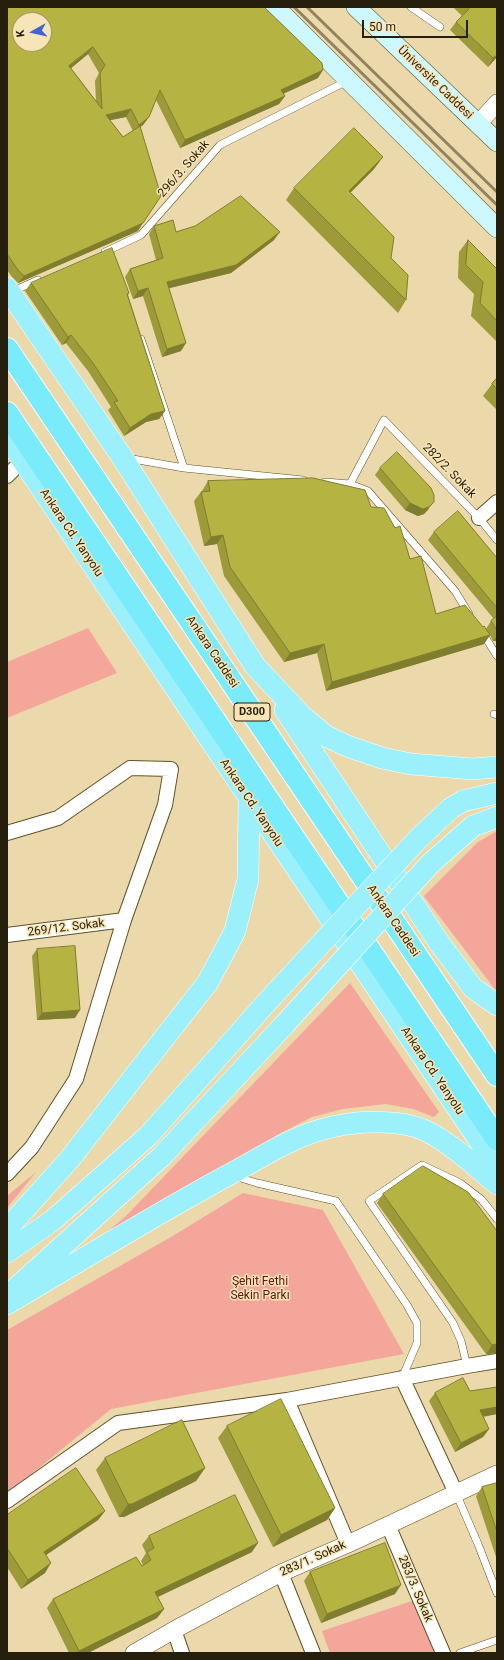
<!DOCTYPE html>
<html>
<head>
<meta charset="utf-8">
<style>
  body { margin:0 }
  #map { position:relative; width:504px; height:1660px; overflow:hidden; background:#ebd8ab; font-family:Roboto,sans-serif }
  canvas { display:block }
  .frame { position:absolute; inset:0; border:8px solid #261f0d; pointer-events:none }
  .north { position:absolute; left:12px; top:12px; width:40px; height:40px; box-sizing:border-box; background:#f8e5b7; border:1px solid #a49673; border-radius:50%; rotate:262deg; font-size:11px; font-weight:700; line-height:16px; text-align:center; color:#261f0d }
  .north::after { content:''; display:block; margin:auto; width:14px; height:18px; background:#4362d5; clip-path:polygon(50% 0,100% 100%,50% 72%,0 100%) }
  .scale { position:absolute; left:362px; top:20px; width:106px; height:18px; box-sizing:border-box; border:2px solid #261f0d; border-top:0; padding-left:5px; font-size:12px; line-height:14px; white-space:nowrap; color:#261f0d; -webkit-text-stroke:3px #f8e5b7; paint-order:stroke }
</style>
</head>
<body>
<div id="map">
<canvas width="504" height="1660"></canvas>
<div class="frame"></div>
<div class="north">K</div>
<div class="scale">50 m</div>
</div>
<script>
const g = document.querySelector('canvas').getContext('2d');
g.lineJoin = 'round';
function fillPath(path, color) { g.fillStyle = color; g.fill(path, 'evenodd'); }
function strokePath(path, color, width, dash) { g.strokeStyle = color; g.lineWidth = width; g.lineCap = dash ? 'butt' : 'round'; g.setLineDash(dash || []); g.stroke(path); }
function write(font, color, halo, rows, align = 'center') {
  g.font = font + ' Roboto,sans-serif'; g.lineWidth = 3; g.setLineDash([]); g.textBaseline = 'middle'; g.strokeStyle = halo; g.fillStyle = color; for (const [text, x, y, turn = 0] of rows) {
    g.save(); g.translate(x, y); g.rotate((+turn || 0) * Math.PI / 180); g.textAlign = isNaN(turn) ? turn : align; if (halo) g.strokeText(text, 0, 0); g.fillText(text, 0, 0); g.restore();
  }
}
const green = new Path2D(`
  M88 628 117 673 7 718V662Z
  M497 831V992L424 896 478 842Z
  M350 983 439 1112 434 1117 413 1109 386 1104 343 1109 312 1117 279 1134 78 1257 126 1216Z
  M36 1172 7 1208V1196Z
  M243 1193 323 1210 404 1354 111 1409 7 1494V1330L171 1237Z
  M415 1600 442 1653H330L322 1631Z`);
const service = new Path2D(`
  M411 7 440 27
  M105 252 141 235 220 145 347 81
  M11 292 38 280
  M141 339 184 468
  M127 458 184 468 303 480
  M325 482 350 484 368 491 455 591 469 614
  M350 484 384 420 479 518 497 540
  M482 632 497 656
  M494 714 497 715
  M234 1176 257 1183 336 1201 407 1305 417 1323V1343L402 1378
  M467 1366 461 1341 453 1323 369 1201 422 1165 460 1183 482 1200 497 1219
  M456 1493 478 1544 497 1593
  M460 1653 497 1640`);
const minor = new Path2D(`
  M7 476 23 460
  M479 518 497 502
  M7 833 58 818 130 768 171 769 165 805 124 920 76 1079 32 1147 7 1174
  M7 935 124 920
  M402 1378 456 1493
  M287 1400 467 1366 497 1361
  M7 1501 118 1423 287 1400 348 1544
  M388 1525 443 1653
  M281 1573 313 1653
  M174 1630 182 1653`);
const tertiary = new Path2D(`
  M478 124 497 103
  M134 1653 174 1630 281 1573 348 1544 497 1474`);
const secondary = new Path2D(`
  M275 7 497 228
  M356 7 497 142`);
const primary = new Path2D(`
  M7 288 122 457 255 666 302 716 326 736 347 746 382 758 411 764 473 769 497 767
  M7 437 497 1167
  M285 710 440 944 473 988 497 1005
  M463 801 497 793
  M473 826 497 817
  M7 1229 69 1160 208 982 235 931 248 879 249 800
  M7 1252 52 1221 148 1136 267 1002
  M15 1289 162 1156 285 1024
  M7 1304C82 1260 157 1213 234 1172 265 1155 297 1134 332 1127 358 1121 399 1119 424 1130 450 1142 475 1166 497 1184`);
const trunk = new Path2D(`
  M7 349 497 1075
  M7 413 497 1139`);
const rail = new Path2D(`
  M294 7 497 205
  M307 7 497 192`);
const primaryBridge = new Path2D(`
  M267 1002 419 838 451 808 463 801
  M285 1024 430 864 473 826`);
const wall = new Path2D(`
  M7 7H264L318 78 283 94 285 96 279 104 180 148 156 100 149 117 143 125 140 127 138 231 18 283 12 277 7 270ZM88 54 99 73 95 81 96 101 71 68ZM126 117 133 131 123 137 110 120Z
  M453 7H497V57L488 67 450 30 456 22 462 16Z
  M374 169 350 193 391 258 406 300 398 313 286 200 294 188Z
  M154 226 176 232 274 240 231 273 169 288 181 351 162 357 143 296 133 299 125 277 130 269 156 260 149 234Z
  M468 240 497 269V342L471 316 474 294 458 278 459 252Z
  M31 283 129 293 128 295 165 411 159 419 146 422 124 436 108 410 111 407 88 371 66 343 62 345 25 291Z
  M497 378V410L483 396 492 384Z
  M380 468 429 509 424 514 418 516 405 510 375 475Z
  M208 481 371 507 410 559 436 614 483 627 486 629 491 621 494 619 428 540 434 532 497 558V643L495 641H493L490 635 484 644 326 691 317 653 284 662 224 576 217 544 204 546 194 501 201 492H202V491Z
  M37 949 75 1018 37 1020 32 956Z
  M383 1194 497 1231V1353L486 1354 377 1203Z
  M497 1387V1414L483 1417 489 1429 483 1437 455 1452 429 1401 435 1393 470 1391Z
  M227 1426 335 1508 327 1520 273 1547 218 1438Z
  M105 1458 205 1468 196 1481 124 1517H119L96 1470Z
  M497 1483V1560L476 1496 482 1487Z
  M105 1511 98 1520 46 1555 45 1573 21 1589 7 1567V1515Z
  M149 1536 252 1552 158 1597 164 1609 157 1618 88 1653H69L47 1608 53 1599 143 1565 141 1561 146 1553 142 1545Z
  M310 1572 395 1594 321 1623 304 1581Z`);
const shadedWall = new Path2D(`
  M93 47 88 54 64 74 69 66Z
  M497 55V57L488 67 493 58Z
  M323 70 318 78 276 97 281 90Z
  M285 96 279 104 180 148 185 140Z
  M131 109 126 117 101 122 106 115Z
  M149 117 143 125 133 133 139 125Z
  M383 157 374 169 340 203 349 191Z
  M143 223 138 231 18 283 24 276Z
  M280 232 274 240 231 273 162 290 167 282Z
  M148 288 143 296 133 299 138 291Z
  M71 335 66 343 62 345 68 337Z
  M186 343 181 351 162 357 167 349Z
  M165 411 159 419 146 422 124 436 130 428 151 414Z
  M434 502 424 514 418 516 405 510 410 503Z
  M223 535 217 544 204 546 211 537Z
  M490 635 484 644 326 691 332 682Z
  M497 636V638L495 641H493Z
  M324 644 317 653 284 662 290 653Z
  M80 1010 75 1018 37 1020 42 1013Z
  M497 1344V1353L486 1354 492 1345Z
  M497 1407V1414L474 1418 480 1410Z
  M489 1429 483 1437 455 1452 461 1443Z
  M205 1468 196 1481 124 1517H119L128 1504Z
  M335 1508 327 1520 273 1547 281 1535Z
  M105 1511 98 1520 37 1561 44 1552Z
  M258 1543 252 1552 149 1601 155 1592Z
  M51 1563 45 1573 21 1589 28 1580Z
  M401 1585 395 1594 321 1623 327 1614Z
  M164 1609 157 1618 88 1653H78L79 1651Z`);
const building = new Path2D(`
  M7 7H23L24 8V7H264L322 63 323 70 281 90 285 96 185 140 160 90 149 117 139 125 131 109 106 115 123 137 140 126 161 196 143 223 24 276 18 270 7 254ZM20 20H44V44H20ZM93 47 105 65 100 73 102 109 69 66Z
  M468 7H497V55L493 58 456 22 469 9Z
  M354 128 383 157 349 191 394 237 391 258 408 275 406 300 294 188Z
  M241 196 280 232 236 265 167 282 186 343 167 349 148 288 138 291 130 269 163 258 154 226 173 220 176 232 195 226Z
  M468 240 497 269V321L480 303 483 282 466 265Z
  M112 248 129 293 127 294 165 411 151 414 130 428 114 402 118 401 93 363 71 335 68 337 31 283Z
  M497 378V389L492 384Z
  M397 452 431 488 434 495V502L429 507 423 509 410 503 380 468Z
  M313 478 365 490 371 507 384 508 395 528 400 526 410 559 421 556 436 614 465 605 483 627 484 626 490 635 332 682 324 644 290 653 230 567 223 535 211 537 201 492 210 491 208 481Z
  M458 511 497 558V608L434 532Z
  M497 616V630L491 621Z
  M75 946 80 1010 42 1013 37 949Z
  M423 1166 468 1192 497 1231V1344L492 1345 383 1194Z
  M463 1378 470 1391 497 1387V1407L480 1410 489 1429 461 1443 435 1393Z
  M281 1399 335 1508 281 1535 227 1426Z
  M182 1420 205 1468 132 1504H128L105 1458Z
  M76 1468 105 1511 44 1552 51 1563 28 1580 7 1548V1515Z
  M497 1483V1532L482 1487Z
  M235 1495 258 1543 155 1592 164 1609 79 1651 53 1599 136 1557 142 1566 151 1560 147 1552 154 1548 149 1536Z
  M385 1543 401 1585 327 1614 310 1572Z`);
const shields = [
  [252,712,36]
];
const shieldNames = [
  ["D300",252,712]
];
const streetNames = [
  ["Üniversite Caddesi",435,83,44],
  ["296/3. Sokak",184,169,-49],
  ["282/2. Sokak",449,471,46],
  ["Ankara Cd. Yanyolu",71,533,56],
  ["Ankara Caddesi",212,652,56],
  ["Ankara Cd. Yanyolu",251,803,56],
  ["Ankara Caddesi",393,921,56],
  ["269/12. Sokak",66,928,-7],
  ["Ankara Cd. Yanyolu",432,1071,56],
  ["283/1. Sokak",313,1559,-24],
  ["283/3. Sokak",415,1589,67]
];
const parkNames = [
  ["Şehit Fethi",260,1282],
  ["Sekin Parkı",260,1296]
];
fillPath(green, '#f4a69b');
strokePath(service, '#635228', 8);
strokePath(minor, '#635228', 16);
strokePath(tertiary, '#635228', 18);
strokePath(secondary, '#635228', 20);
strokePath(primary, '#fff', 22);
strokePath(trunk, '#fff', 24);
strokePath(service, '#fff', 7);
strokePath(minor, '#fff', 14);
strokePath(tertiary, '#fff', 17);
strokePath(secondary, '#cdf8fe', 19);
strokePath(primary, '#9bf0fc', 21);
strokePath(trunk, '#7aebfb', 22);
strokePath(rail, '#908362', 3);
strokePath(primaryBridge, '#fff', 22, []);
strokePath(primaryBridge, '#9bf0fc', 21);
fillPath(wall, '#9c9a39');
fillPath(shadedWall, '#7f7d2e');
fillPath(building, '#b5b342');
strokePath(building, '#7f7d2e', 1);
for (const [x, y, w] of shields) { const box = new Path2D(); box.roundRect(x - w / 2, y - 9, w, 18, 3); g.fillStyle = '#f8e5b7'; g.fill(box); strokePath(box, '#261f0d', 1); }
write('bold 11px', '#261f0d', null, shieldNames);
write('12px', '#261f0d', '#f8e5b7', streetNames);
write('12px', '#66120e', '#f8e5b7', parkNames);
</script>
</body>
</html>
